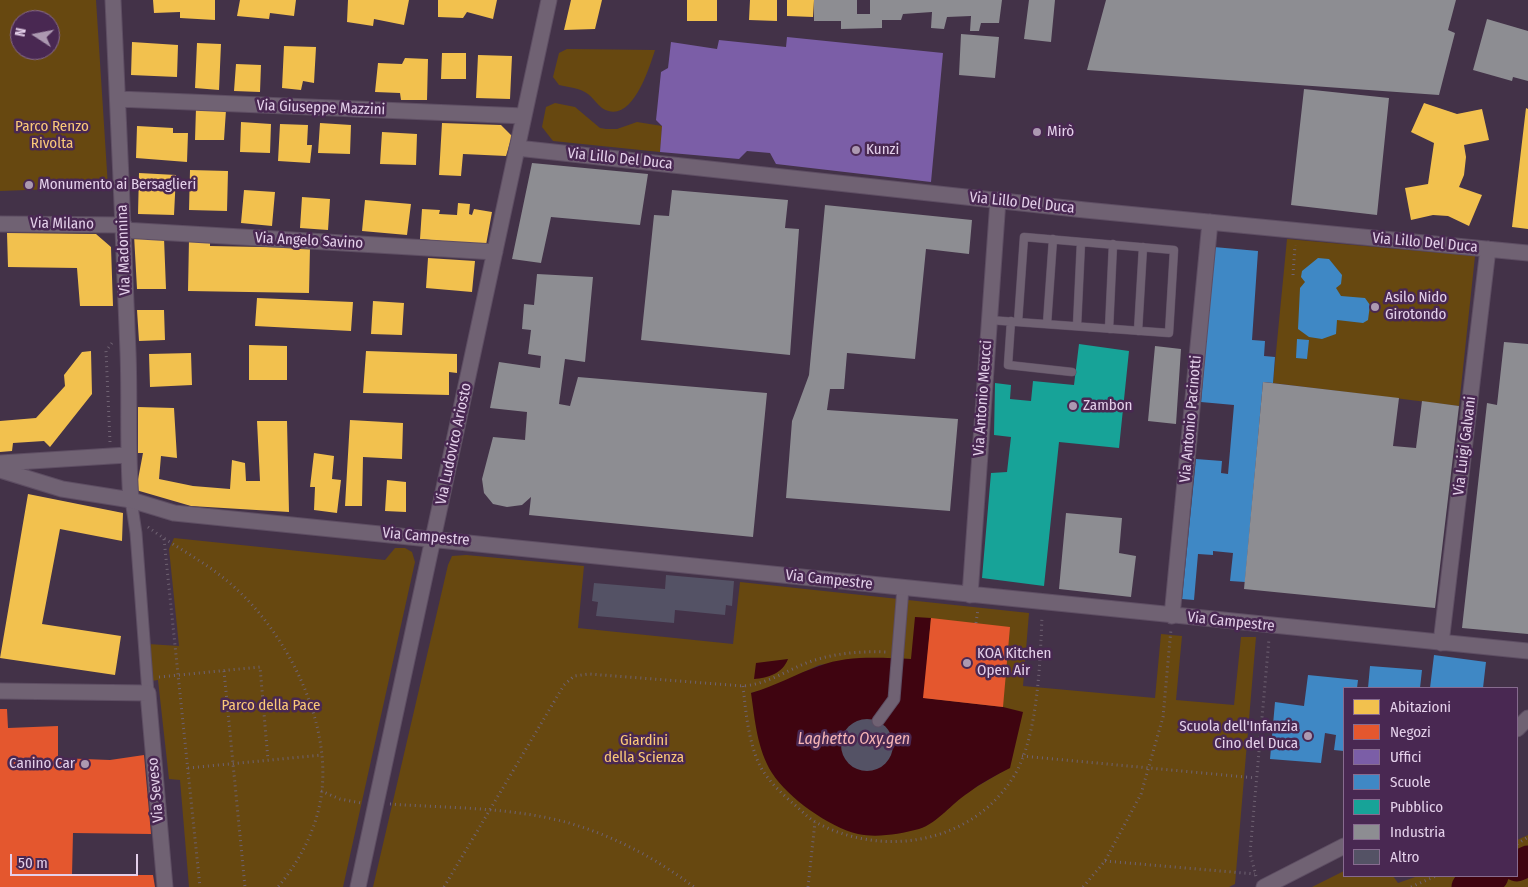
<!DOCTYPE html>
<html>
<head>
<meta charset="utf-8">
<style>
  body { margin:0 }
  #map { position:relative; width:1528px; height:887px; overflow:hidden; background:#433248; font-family:"Fira Sans Condensed",sans-serif }
  canvas { display:block }
  .legend { position:absolute; left:1343px; top:687px; width:175px; height:190px; box-sizing:border-box; background:#492852; border:1px solid #876b8f; margin:0; padding:6px 9px; list-style:none; font-size:15px; color:#e4d0ea }
  .legend li { display:flex; align-items:center; gap:10px; height:25px }
  .legend b { width:25px; border:1px solid #876b8f }
  .north { position:absolute; left:10px; top:10px; width:50px; height:50px; box-sizing:border-box; background:#492852; border:1px solid #876b8f; border-radius:50%; rotate:281deg; font-size:14px; font-weight:700; line-height:20px; text-align:center; color:#e4d0ea }
  .north::after { content:''; display:block; margin:auto; width:18px; height:22px; background:#ac99b1; clip-path:polygon(50% 0,100% 100%,50% 72%,0 100%) }
  .scale { position:absolute; left:10px; top:854px; width:128px; height:22px; box-sizing:border-box; border:2px solid #e4d0ea; border-top:0; padding-left:6px; font-size:15px; line-height:18px; white-space:nowrap; color:#e4d0ea; -webkit-text-stroke:4px #492852; paint-order:stroke }
</style>
</head>
<body>
<div id="map">
<canvas width="1528" height="887"></canvas>
<ul class="legend">
<li><b style="height:14px;background:#f2c14e"></b>Abitazioni</li>
<li><b style="height:14px;background:#e4572e"></b>Negozi</li>
<li><b style="height:14px;background:#7b5ea7"></b>Uffici</li>
<li><b style="height:14px;background:#3f88c5"></b>Scuole</li>
<li><b style="height:14px;background:#17a398"></b>Pubblico</li>
<li><b style="height:14px;background:#8d8d92"></b>Industria</li>
<li><b style="height:14px;background:#545265"></b>Altro</li>
</ul>
<div class="north">N</div>
<div class="scale">50 m</div>
</div>
<script>
const g = document.querySelector('canvas').getContext('2d');
g.lineJoin = 'round';
function fillPath(path, color) { g.fillStyle = color; g.fill(path, 'evenodd'); }
function strokePath(path, color, width, dash) { g.strokeStyle = color; g.lineWidth = width; g.lineCap = dash ? 'butt' : 'round'; g.setLineDash(dash || []); g.stroke(path); }
function write(font, color, halo, rows, align = 'center') {
  g.font = font + ' "Fira Sans Condensed",sans-serif'; g.lineWidth = 5; g.setLineDash([]); g.textBaseline = 'middle'; g.strokeStyle = halo; g.fillStyle = color; for (const [text, x, y, turn = 0] of rows) {
    g.save(); g.translate(x, y); g.rotate((+turn || 0) * Math.PI / 180); g.textAlign = isNaN(turn) ? turn : align; if (halo) g.strokeText(text, 0, 0); g.fillText(text, 0, 0); g.restore();
  }
}
const green = new Path2D(`
  M0 0H96L108 187 0 191ZM20 20H50V50H20Z
  M567 49 655 50C649 69 631 127 602 108 597 104 593 98 588 94 580 88 568 87 559 85L553 77 559 53Z
  M555 103 575 107 600 128 606 129H617L637 122 662 126 660 152 553 141 542 127 546 107Z
  M1287 239 1475 256 1459 406 1273 383Z
  M174 538 385 560 395 548H405L412 552 415 562 343 887H189L180 780 169 779 158 680 151 681 148 644 179 646 169 549Z
  M466 555 584 566 578 628 733 644 740 582 1029 613 1023 686 1155 698 1161 634 1182 636 1176 700 1234 705 1241 637H1256L1235 884 1229 887H373L448 565 452 556ZM880 658 911 659 923 698 1003 707 1010 767 966 793 942 814 921 828 751 693 770 688 819 665Z
  M1528 835V887H1312L1344 871V876H1393L1398 883 1418 876H1517V840Z`);
const water = new Path2D(`
  M915 617 931 618 924 698 1003 707 1023 712 1010 768C996 775 981 783 968 793 952 803 938 823 919 829 900 834 877 838 858 834 829 827 788 798 772 773 757 749 755 720 751 693 775 686 796 674 819 666 849 655 880 658 911 659Z
  M788 659C783 673 768 678 754 679L756 663Z`);
const homes = new Path2D(`
  M153 0H215V20L180 18V12L154 13Z
  M240 0H296L294 16 270 13 269 19 237 16Z
  M348 0H409L404 25 374 19 373 26 347 22Z
  M438 0H497L493 19 467 12 463 18 438 17Z
  M571 0H602L595 29 564 30Z
  M687 0H717V21H687Z
  M750 0H777V21L749 20Z
  M787 0H814L813 17 787 16Z
  M132 42 178 45 177 77 131 75Z
  M197 43 221 44 219 90 195 88Z
  M284 46 316 47 314 83 303 81 301 90 282 88Z
  M442 53H466V79H441Z
  M478 55 512 56 510 99 476 98Z
  M405 58 428 59 427 100H401L400 93 375 92 378 63 402 64Z
  M236 64 261 65 260 92 234 91Z
  M1424 103 1457 114 1482 109 1489 140 1464 145 1466 157 1464 175 1459 187 1482 195 1469 226 1448 216 1433 215 1411 220 1405 188 1428 184 1434 143 1411 132Z
  M196 108 226 110 224 140H195Z
  M1526 108 1528 109V229L1512 227Z
  M241 122 271 124 270 153 240 152Z
  M320 123 351 125 350 154 318 153Z
  M442 123 501 125 512 136 506 156 463 154 461 176 439 175Z
  M280 124 308 125 307 145H312L310 163 278 161Z
  M137 126 173 128V133H188L187 162 136 158Z
  M382 132 417 134 416 165 380 164Z
  M190 170 228 171 227 211 189 210Z
  M139 173 176 175 174 215 138 214Z
  M244 190 275 192 272 226 241 223Z
  M302 197 330 199 328 230 300 228Z
  M365 200 411 204 407 235 362 231Z
  M458 203 470 204 469 214 472 215 474 209 492 212 486 245 420 239 422 209 440 210 439 214 457 215Z
  M7 233 96 234 111 247 113 306H80L77 268 8 267Z
  M134 235 164 238 166 289H137Z
  M189 239H210V246L310 248 309 293 188 291Z
  M428 258 475 261 472 292 426 288Z
  M257 298 353 302 351 331 255 326Z
  M373 301 404 303 402 335 371 334Z
  M137 310H164L165 340 139 341Z
  M249 345 287 346V380H249Z
  M91 351 92 394 50 447 44 441 13 443 12 451 0 452V421L36 418 65 386 64 375 82 352Z
  M366 351 457 354V373L449 372V395L363 393Z
  M191 353 192 385 150 387 149 354Z
  M138 407 174 408 177 458 161 456 159 479 193 486 230 489 232 460 245 463 246 481H260L257 421H287L289 512 191 506 136 490 143 453H138Z
  M350 420 403 423 402 459 363 457 362 506H345Z
  M314 453 334 456 332 479 341 480 337 513 314 510 315 487H310Z
  M387 480 406 482V512L385 511Z
  M28 494 123 513 122 541 60 529 42 624 121 636 115 675 0 658Z`);
const shops = new Path2D(`
  M931 618 1010 627 1003 707 923 698Z
  M0 709H7L8 728 58 726V758L110 760 144 755 151 834 73 833 72 875H153L155 887H0Z`);
const offices = new Path2D(`
  M787 37 943 53 931 182 776 164 770 153 747 151 739 159 660 152 662 126 656 120 661 72 668 68 671 42 717 49 719 40 786 47Z`);
const schools = new Path2D(`
  M1214 247 1258 251 1252 340 1265 341 1264 356 1275 357 1273 383 1263 382 1245 582 1230 581 1233 553 1213 551V555L1198 554 1194 600 1182 599 1196 459 1222 461 1221 473 1228 474 1234 405 1201 402Z
  M1318 258 1329 259 1342 275 1341 284 1336 288 1341 296 1365 298 1370 305 1368 320 1363 323 1337 320 1336 334 1322 339 1309 337 1298 329 1300 288 1305 282 1301 277 1302 271Z
  M1297 339 1309 340 1307 359 1296 358Z
  M1434 655 1486 662 1483 688H1430Z
  M1370 666 1422 670 1420 688H1368Z
  M1308 675 1358 680 1357 688H1344V751L1334 750 1336 735 1325 733 1321 763 1270 759 1275 702 1304 706Z`);
const public = new Path2D(`
  M1079 344 1129 351 1119 448 1059 442 1044 586 982 578 991 473 1007 472 1011 437 994 435 995 383 1011 385 1010 399 1031 401 1033 381 1074 385Z`);
const industry = new Path2D(`
  M814 0H857V14H870V0H1002L999 23H981L979 31H970L971 16 947 17 944 29 931 28 932 12 903 14 901 20H882V28L841 29V21H814Z
  M1029 0H1055L1051 42 1024 39Z
  M1106 0H1456L1448 30 1455 33 1439 95 1087 70Z
  M1487 19 1528 31V81L1513 77 1512 81 1473 70Z
  M961 34 999 37 995 78 959 75Z
  M1304 89 1389 98 1377 215 1291 205Z
  M532 163 648 174 640 225 551 217 541 263 512 259Z
  M672 190 788 200 785 228 799 229 790 355 641 340 654 215 669 216Z
  M825 205 972 220 969 254 926 249 915 359 847 353 844 389H830L827 410 958 419 950 511 786 498 792 421 809 375Z
  M537 274 593 277 585 362 565 359 559 404 570 406 578 377 767 393 753 537 529 515 531 497 522 505 507 507 493 504 484 493 482 479 493 437 525 440 527 412 490 408 499 362 540 368 541 356 528 354 531 330 522 329 524 304 534 305Z
  M1504 342 1528 344V634L1462 628 1487 403 1497 405Z
  M1155 346 1181 349 1176 424 1148 421Z
  M1263 382 1399 398 1393 446 1416 448 1422 401 1459 406 1435 608 1244 589Z
  M1066 513 1122 518 1119 553 1136 556 1131 597 1059 589Z`);
const canal = new Path2D(`
  M1482 887 1484 880`);
const river = new Path2D(`
  M1517 866 1528 861
  M1467 887 1493 876`);
const building = new Path2D(`
  M666 575 734 581 732 606 726 605 725 615 675 610 674 623 596 616 598 602 592 601 594 583 665 589Z
  M841 745a26 26 0 1 1 52 0a26 26 0 1 1-52 0Z`);
const path = new Path2D(`
  M1293 275 1295 245
  M110 442 106 351 112 343
  M148 527C172 545 198 558 221 576 283 623 336 724 320 803 314 834 298 863 278 887
  M164 539 200 887
  M976 623 978 609
  M224 671 245 887
  M159 677 260 667 268 760
  M743 686C746 713 748 739 759 764 767 780 783 795 796 806 803 812 809 819 817 823 884 858 972 844 1014 776 1038 737 1040 662 1042 617
  M1022 756 1256 778
  M188 768 322 755
  M321 791 340 799 361 803
  M390 804C448 808 512 807 569 823 614 836 657 859 694 887
  M1517 844 1528 837
  M1105 861 1255 874
  M1256 876 1250 853 1269 639
  M444 887 564 685 574 676 589 674 743 686C769 684 788 669 812 661 836 653 861 651 886 652
  M808 887 815 822
  M1083 887 1105 861 1141 794 1163 717 1171 629
  M1411 887 1436 876`);
const service = new Path2D(`
  M989 320 1169 333 1174 250 1024 237 1018 322
  M1011 321 1008 365 1072 372
  M1047 324 1053 239
  M1077 326 1081 242
  M1109 329 1113 244
  M1138 331 1143 247`);
const pedestrian = new Path2D(`
  M131 500 136 533 148 693
  M878 721 894 699 903 588`);
const minor = new Path2D(`
  M113 0C118 117 124 235 128 352 130 401 127 450 131 500
  M118 99 524 116
  M517 148 1085 210 1528 253
  M0 224 124 225
  M123 230 495 252
  M0 463 127 455
  M0 470 62 489 131 500 174 513C625 557 1076 607 1528 651
  M970 595 998 200
  M1172 616 1210 222
  M1441 643 1488 249
  M0 691 148 693 165 887
  M1517 729 1528 718
  M358 887 549 0
  M1264 887 1344 846`);
const markers = [
  [1037,132,5,"#ac99b1"],
  [856,150,5,"#ac99b1"],
  [29,185,5,"#ac99b1"],
  [1375,307,5,"#ac99b1"],
  [1073,406,5,"#ac99b1"],
  [967,663,5,"#ac99b1"],
  [1308,736,5,"#ac99b1"],
  [85,764,5,"#ac99b1"]
];
const streetNames = [
  ["Via Giuseppe Mazzini",321,108,2],
  ["Via Lillo Del Duca",620,159,6],
  ["Via Lillo Del Duca",1022,203,6],
  ["Via Milano",62,224,1],
  ["Via Angelo Savino",309,241,3],
  ["Via Lillo Del Duca",1425,243,5],
  ["Via Madonnina",124,250,-92],
  ["Via Antonio Meucci",983,398,-86],
  ["Via Antonio Pacinotti",1191,419,-85],
  ["Via Ludovico Ariosto",454,444,-78],
  ["Via Luigi Galvani",1465,446,-83],
  ["Via Campestre",426,537,5],
  ["Via Campestre",829,580,6],
  ["Via Campestre",1231,622,6],
  ["Via Seveso",156,790,-95]
];
const parkNames = [
  ["Parco Renzo",52,127],
  ["Rivolta",52,144],
  ["Parco della Pace",271,706],
  ["Giardini",644,741],
  ["della Scienza",644,758]
];
const poiNames = [
  ["Mirò",1047,132],
  ["Kunzi",866,150],
  ["Monumento ai Bersaglieri",39,185],
  ["Asilo Nido",1385,298],
  ["Girotondo",1385,315],
  ["Zambon",1083,406],
  ["KOA Kitchen",977,654],
  ["Open Air",977,671],
  ["Scuola dell'Infanzia",1298,727,"right"],
  ["Cino del Duca",1298,744,"right"],
  ["Canino Car",75,764,"right"]
];
const waterNames = [
  ["Laghetto Oxy.gen",854,740]
];
fillPath(green, '#674810');
fillPath(water, '#3f0410');
fillPath(homes, '#f2c14e');
fillPath(shops, '#e4572e');
fillPath(offices, '#7b5ea7');
fillPath(schools, '#3f88c5');
fillPath(public, '#17a398');
fillPath(industry, '#8d8d92');
strokePath(canal, '#3f0410', 18);
strokePath(river, '#3f0410', 31);
fillPath(building, '#545265');
strokePath(service, '#5e4e63', 9);
strokePath(pedestrian, '#5e4e63', 13);
strokePath(minor, '#5e4e63', 17);
strokePath(path, '#6f6272', 3, [1, 4]);
strokePath(service, '#706273', 8);
strokePath(pedestrian, '#706273', 11);
strokePath(minor, '#706273', 15);
for (const [x, y, r, color] of markers) { const dot = new Path2D(); dot.arc(x, y, r, 0, 2 * Math.PI); g.fillStyle = color; g.fill(dot); strokePath(dot, '#492852', 2); }
write('15px', '#e4d0ea', '#492852', streetNames);
write('15px', '#fbc978', '#492852', parkNames);
write('15px', '#e4d0ea', '#492852', poiNames, 'left');
write('italic 16px', '#f6b4b5', '#492852', waterNames);
</script>
</body>
</html>
